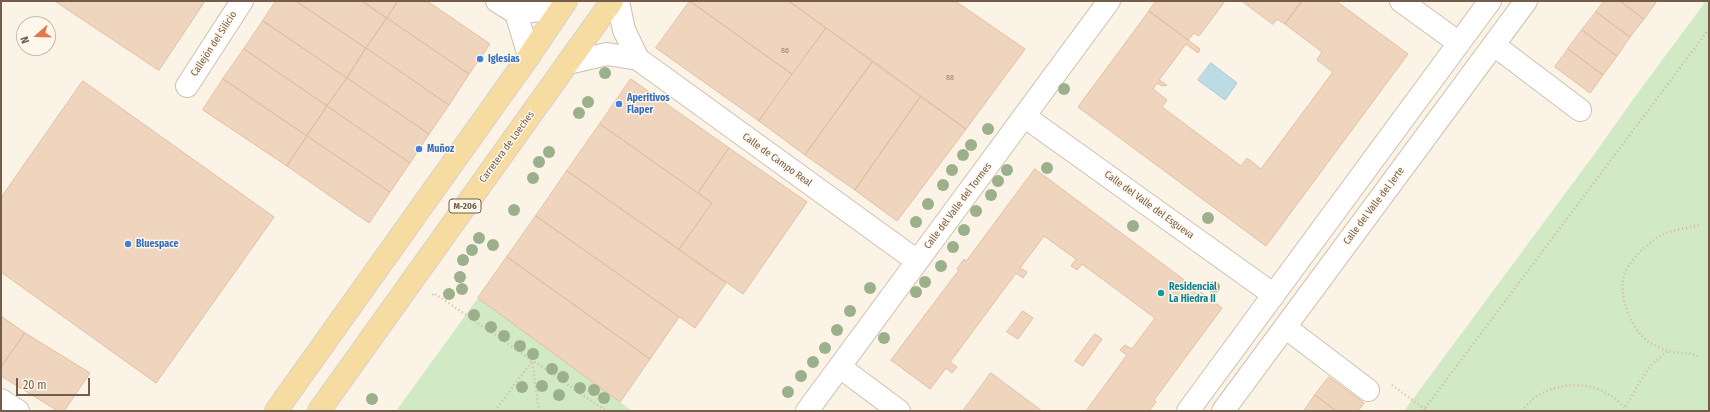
<!DOCTYPE html>
<html>
<head>
<meta charset="utf-8">
<style>
  body { margin:0 }
  #map { position:relative; width:1710px; height:412px; overflow:hidden; background:#fbf4e6; font-family:"Fira Sans Condensed",sans-serif }
  canvas { display:block }
  .frame { position:absolute; inset:0; border:2px solid #745c4b; pointer-events:none }
  .north { position:absolute; left:16px; top:16px; width:40px; height:40px; box-sizing:border-box; background:#fef8ec; border:1px solid #c7baac; border-radius:50%; rotate:250deg; font-size:11px; font-weight:700; line-height:16px; text-align:center; color:#745c4b }
  .north::after { content:''; display:block; margin:auto; width:14px; height:18px; background:#e17950; clip-path:polygon(50% 0,100% 100%,50% 72%,0 100%) }
  .scale { position:absolute; left:16px; top:378px; width:74px; height:18px; box-sizing:border-box; border:2px solid #745c4b; border-top:0; padding-left:5px; font-size:12px; line-height:14px; white-space:nowrap; color:#745c4b; -webkit-text-stroke:3px #fef8ec; paint-order:stroke }
</style>
</head>
<body>
<div id="map">
<canvas width="1710" height="412"></canvas>
<div class="frame"></div>
<div class="north">N</div>
<div class="scale">20 m</div>
</div>
<script>
const g = document.querySelector('canvas').getContext('2d');
g.lineJoin = 'round';
function fillPath(path, color) { g.fillStyle = color; g.fill(path, 'evenodd'); }
function strokePath(path, color, width, dash) { g.strokeStyle = color; g.lineWidth = width; g.lineCap = dash ? 'butt' : 'round'; g.setLineDash(dash || []); g.stroke(path); }
function write(font, color, halo, rows, align = 'center') {
  g.font = font + ' "Fira Sans Condensed",sans-serif'; g.lineWidth = 3; g.setLineDash([]); g.textBaseline = 'middle'; g.strokeStyle = halo; g.fillStyle = color; for (const [text, x, y, turn = 0] of rows) {
    g.save(); g.translate(x, y); g.rotate((+turn || 0) * Math.PI / 180); g.textAlign = isNaN(turn) ? turn : align; if (halo) g.strokeText(text, 0, 0); g.fillText(text, 0, 0); g.restore();
  }
}
const green = new Path2D(`
  M1706 1H1709V411H1404L1593 156 1634 98Z
  M478 298 620 402 632 411H396Z`);
const water = new Path2D(`
  M1211 63 1237 83 1225 100 1198 80Z`);
const building = new Path2D(`
  M55 1H205L159 70Z
  M276 1H296L366 48 347 78 263 21Z
  M296 1H362L387 18 366 48Z
  M362 1H398L387 18Z
  M398 1H427L490 44 469 74 387 18Z
  M690 1H789L826 28 792 74Z
  M690 1 792 74 759 121 656 48Z
  M789 1H955L1025 49 966 129Z
  M1156 1H1225L1199 36 1194 33 1188 40 1149 11Z
  M1242 1H1302L1285 24 1277 19 1273 24Z
  M1302 1H1336L1408 54 1266 246 1078 107 1149 11 1200 49 1198 53 1186 44 1159 80 1167 85 1162 86 1157 83 1153 89 1167 100 1162 107 1241 166 1247 158 1261 169 1333 72 1317 60 1322 52 1285 24Z
  M1604 1H1620L1644 19 1630 37 1596 12Z
  M1620 1H1657L1644 19Z
  M1596 12 1630 37 1617 56 1582 30Z
  M387 18 469 74 449 105 366 48Z
  M263 21 347 78 327 106 244 49Z
  M826 28 873 61 805 155 759 121Z
  M1582 30 1617 56 1603 75 1568 49Z
  M366 48 449 105 429 134 347 78Z
  M244 49 327 106 307 136 223 79Z
  M1568 49 1603 75 1590 93 1555 67Z
  M873 61 921 96 855 190 805 155Z
  M347 78 429 134 410 163 327 106Z
  M223 79 307 136 287 166 203 110Z
  M631 79 729 148 698 193 600 124Z
  M83 81 274 217 156 383 1 272V198Z
  M921 96 966 129 897 221 855 190Z
  M327 106 410 163 390 192 307 136Z
  M600 124 712 203 679 249 567 171Z
  M307 136 390 192 369 223 287 166Z
  M729 148 807 202 743 294 679 249 712 203 698 193Z
  M1035 169 1222 308 1154 400 1156 402 1149 411H1086L1127 355 1120 350 1125 345 1132 349 1155 318 1082 264 1077 270 1071 266 1076 259 1044 236 1020 268 1027 272 1023 278 1016 273 950 362 957 367 952 373 946 368 930 389 891 360 959 270 957 269 964 259 966 261Z
  M567 171 726 283 695 328 536 216Z
  M536 216 679 317 650 359 507 257Z
  M507 257 650 359 620 402 478 298Z
  M1023 311 1033 318 1018 339 1007 332Z
  M1 316 25 333 1 367Z
  M25 333 90 373 64 411H58L1 376V367Z
  M1095 334 1102 339 1083 366 1075 361Z
  M991 373 1042 411H963Z
  M1329 377 1364 403 1358 411H1336L1315 395Z
  M1315 395 1336 411H1304Z`);
const path = new Path2D(`
  M433 295 434 293 606 411
  M1698 356C1688 352 1678 354 1668 351 1662 349 1651 344 1646 340 1630 325 1620 300 1623 279 1626 262 1651 239 1666 233 1676 229 1689 228 1699 225
  M1392 385 1427 411
  M495 411 532 361 539 411
  M1423 411 1709 29
  M1522 411C1525 407 1529 403 1532 400 1553 382 1589 380 1611 396 1616 399 1621 404 1625 408L1641 380 1652 364 1668 351`);
const minor = new Path2D(`
  M497 1 516 13 529 56
  M618 1 624 30 638 59
  M1401 1 1459 43
  M516 13 561 7
  M1494 45 1580 110
  M568 63 607 54 638 59 917 261
  M187 86 242 1
  M1024 116 1274 295
  M1285 327 1368 390
  M840 367 899 411
  M1 400 18 411
  M807 411 1109 1
  M1188 411 1490 1
  M1223 411 1526 1`);
const major = new Path2D(`
  M276 411 529 56 566 1
  M319 411 612 1`);
const trees = [
  [605,73],
  [1064,89],
  [588,102],
  [579,113],
  [988,129],
  [971,145],
  [549,152],
  [963,155],
  [539,162],
  [1047,168],
  [952,170],
  [1007,170],
  [533,178],
  [998,181],
  [943,185],
  [991,195],
  [928,204],
  [514,210],
  [976,211],
  [1208,218],
  [916,222],
  [1133,226],
  [964,230],
  [479,238],
  [493,245],
  [953,247],
  [472,250],
  [463,260],
  [941,266],
  [460,277],
  [925,282],
  [1214,287],
  [870,288],
  [462,289],
  [916,292],
  [449,294],
  [850,311],
  [474,315],
  [491,327],
  [837,330],
  [504,336],
  [884,338],
  [520,346],
  [825,348],
  [533,354],
  [813,362],
  [552,369],
  [801,376],
  [563,377],
  [542,386],
  [522,387],
  [580,388],
  [594,390],
  [788,392],
  [559,395],
  [604,398],
  [372,399]
];
const markers = [
  [480,59,4,"#3f7fe0"],
  [619,104,4,"#3f7fe0"],
  [419,149,4,"#3f7fe0"],
  [128,244,4,"#3f7fe0"],
  [1161,293,4,"#0f9aa8"]
];
const numberNames = [
  ["86",785,51],
  ["88",950,78]
];
const shields = [
  [465,206,32]
];
const shieldNames = [
  ["M-206",465,206]
];
const streetNames = [
  ["Callejón del Silicio",214,44,-57],
  ["Carretera de Loeches",507,147,-54],
  ["Calle de Campo Real",777,160,36],
  ["Calle del Valle del Esgueva",1149,205,36],
  ["Calle del Valle del Tormes",958,206,-53],
  ["Calle del Valle del Jerte",1374,206,-53]
];
const shopNames = [
  ["Iglesias",488,59],
  ["Aperitivos",627,98],
  ["Flaper",627,110],
  ["Muñoz",427,149],
  ["Bluespace",136,244]
];
const cultureNames = [
  ["Residencial",1169,287],
  ["La Hiedra II",1169,299]
];
fillPath(green, '#d1e9c5');
fillPath(water, '#bbdce4');
strokePath(water, '#a1cad6', 1);
fillPath(building, '#f0d5be');
strokePath(building, '#e2bd9f', 1);
strokePath(minor, '#cfbfaf', 24);
strokePath(major, '#d8d1cd', 24);
strokePath(path, '#d5b8a1', 2.5, [1, 3]);
strokePath(minor, '#fff', 22);
strokePath(major, '#f7dca1', 22);
g.fillStyle = '#9db08c';
for (const [x, y] of trees) { g.beginPath(); g.arc(x, y, 6, 0, 2 * Math.PI); g.fill(); }
for (const [x, y, r, color] of markers) { const dot = new Path2D(); dot.arc(x, y, r, 0, 2 * Math.PI); g.fillStyle = color; g.fill(dot); strokePath(dot, '#fef8ec', 1.5); }
write('8px', '#937a68', null, numberNames);
for (const [x, y, w] of shields) { const box = new Path2D(); box.roundRect(x - w / 2, y - 7, w, 14, 3); g.fillStyle = '#fef8ec'; g.fill(box); strokePath(box, '#745c4b', 1); }
write('bold 9px', '#745c4b', null, shieldNames);
write('10px', '#745c4b', '#fef8ec', streetNames);
write('bold 10px', '#366cbe', '#fef8ec', shopNames, 'left');
write('bold 10px', '#0d838f', '#fef8ec', cultureNames, 'left');
</script>
</body>
</html>
